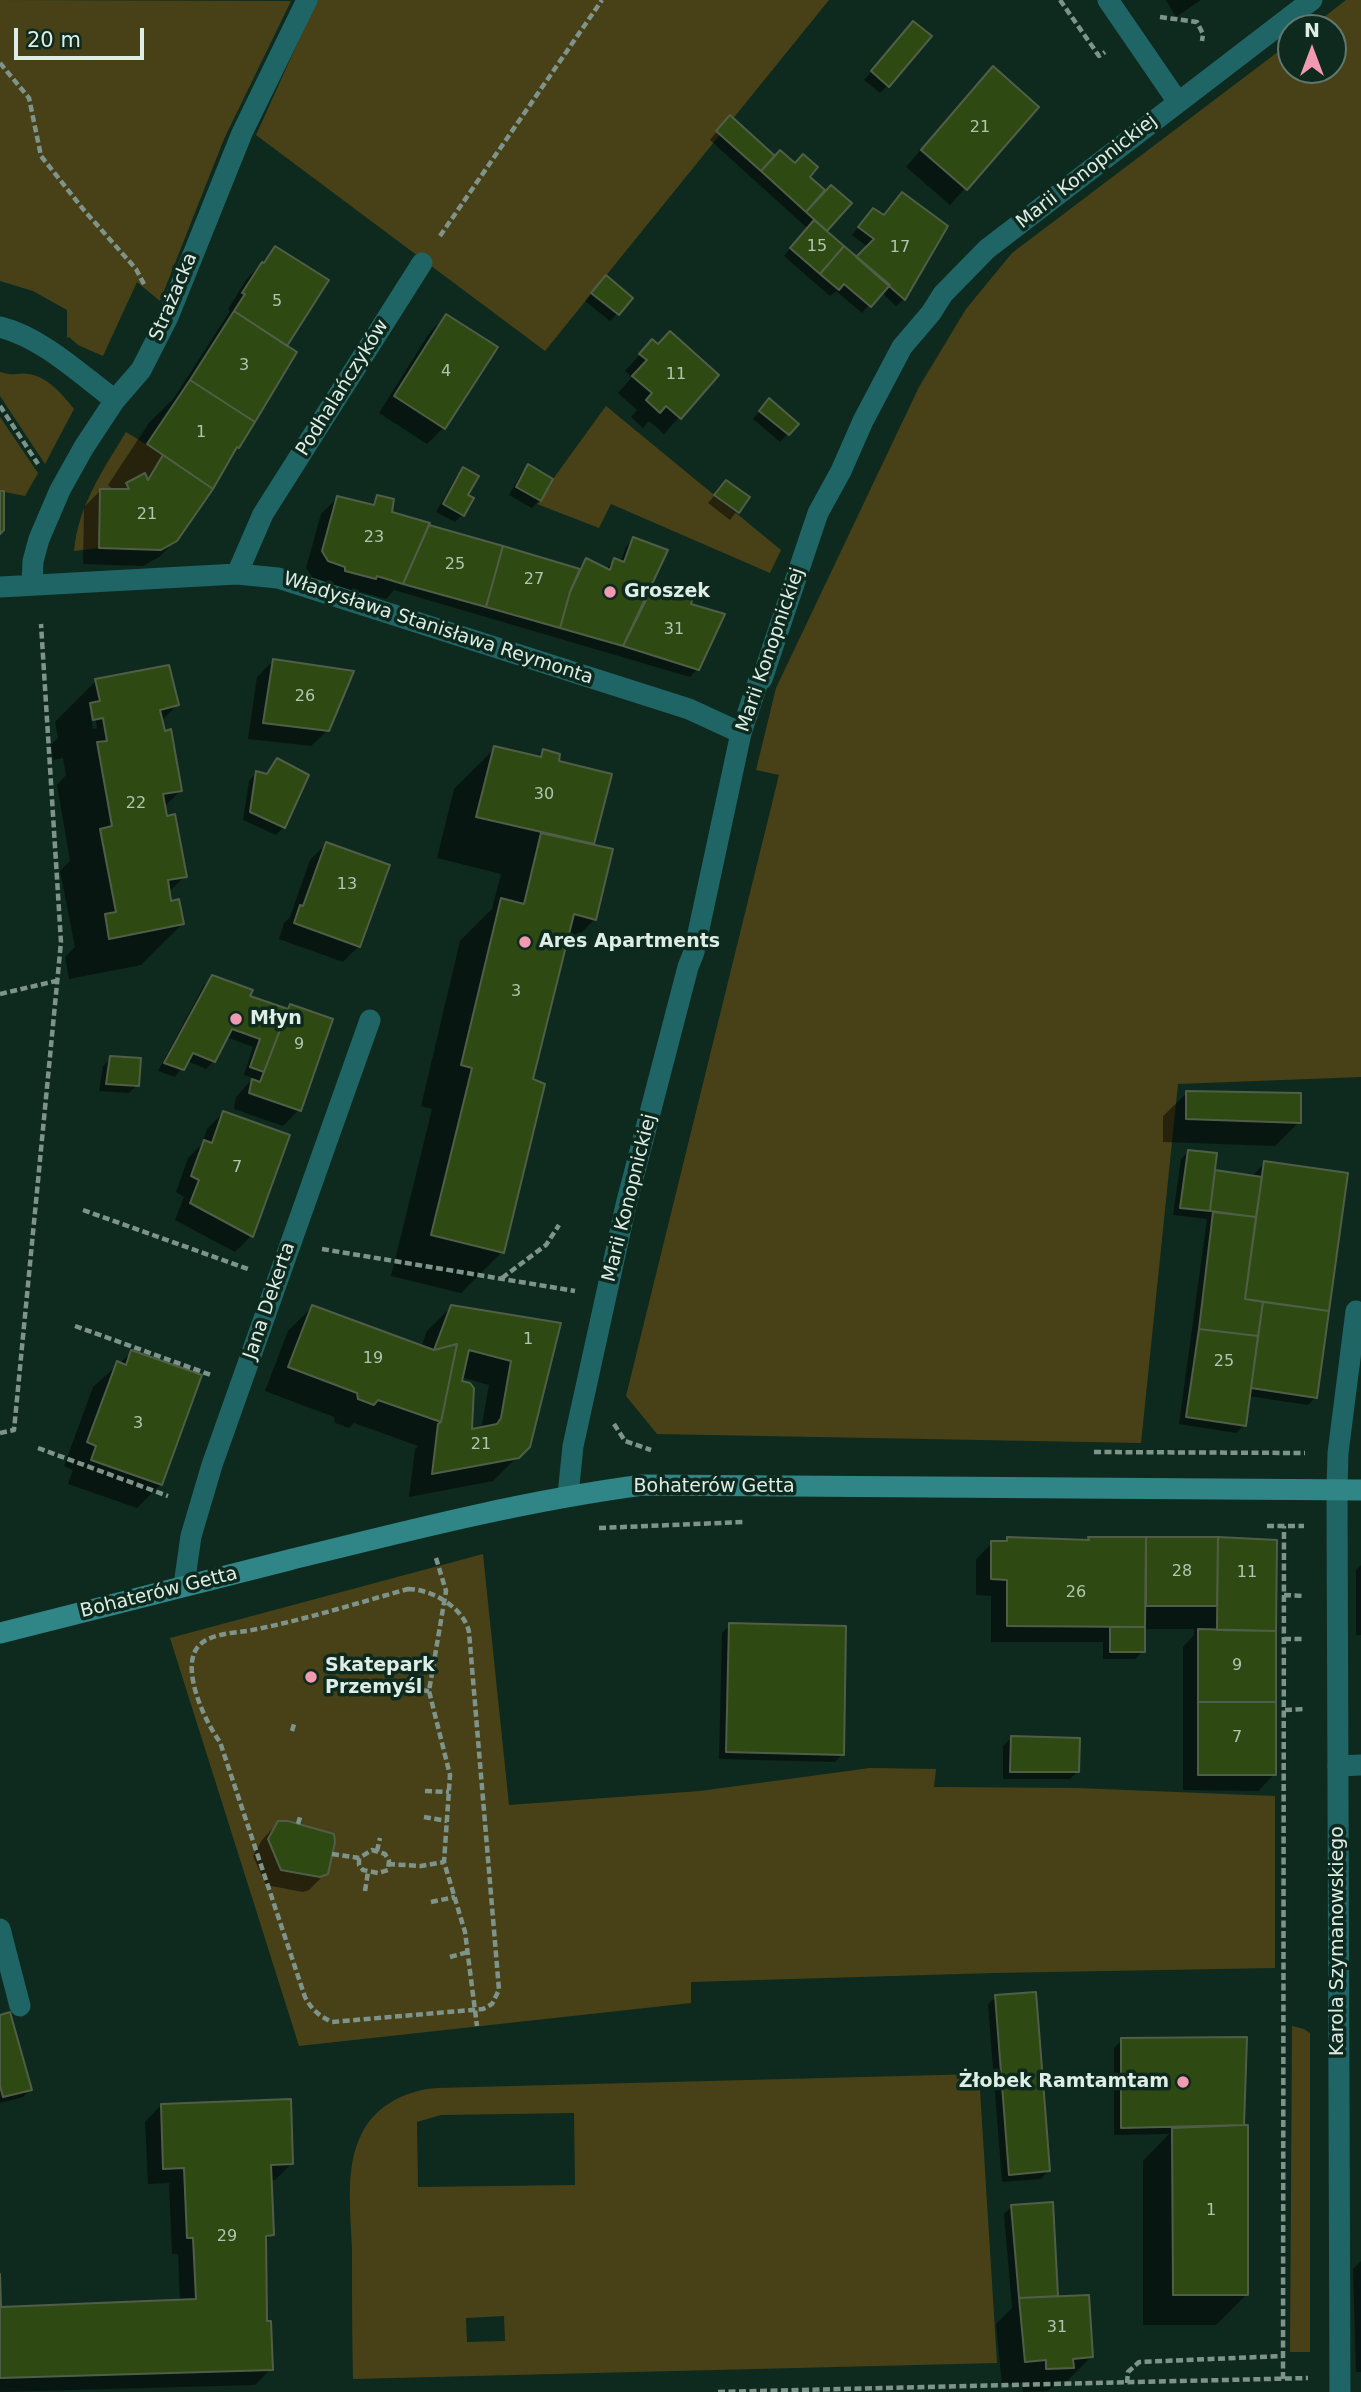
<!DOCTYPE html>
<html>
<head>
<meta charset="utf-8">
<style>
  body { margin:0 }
  #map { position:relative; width:1361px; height:2392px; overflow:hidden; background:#0e2a1f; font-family:"DejaVu Sans",sans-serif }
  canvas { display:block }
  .north { position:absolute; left:1277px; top:14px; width:70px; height:70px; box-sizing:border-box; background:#0e2a1f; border:2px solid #61786f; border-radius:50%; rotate:0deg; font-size:19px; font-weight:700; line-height:28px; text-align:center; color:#deeee6 }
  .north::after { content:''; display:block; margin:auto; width:24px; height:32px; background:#f19ab1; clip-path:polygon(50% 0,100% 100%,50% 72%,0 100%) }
  .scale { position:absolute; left:14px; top:28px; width:130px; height:32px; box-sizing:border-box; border:4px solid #deeee6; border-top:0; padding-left:9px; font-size:21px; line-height:24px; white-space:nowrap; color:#deeee6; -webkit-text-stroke:5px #0e2a1f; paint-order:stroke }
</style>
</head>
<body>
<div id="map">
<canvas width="1361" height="2392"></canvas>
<div class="north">N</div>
<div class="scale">20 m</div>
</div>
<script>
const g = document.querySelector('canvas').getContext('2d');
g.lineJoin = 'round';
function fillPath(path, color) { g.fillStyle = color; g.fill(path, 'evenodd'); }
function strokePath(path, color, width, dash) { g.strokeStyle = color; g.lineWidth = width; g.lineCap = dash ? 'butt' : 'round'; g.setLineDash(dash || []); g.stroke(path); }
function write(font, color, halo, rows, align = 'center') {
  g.font = font + ' "DejaVu Sans",sans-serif'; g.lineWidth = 7; g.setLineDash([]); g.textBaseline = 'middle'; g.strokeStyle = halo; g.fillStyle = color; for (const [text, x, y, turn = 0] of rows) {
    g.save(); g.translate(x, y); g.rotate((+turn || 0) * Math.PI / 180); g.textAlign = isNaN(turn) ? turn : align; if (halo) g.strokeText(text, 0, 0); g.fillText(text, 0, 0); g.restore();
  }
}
const green = new Path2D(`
  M0 0 291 1 224 139 160 301 137 282 103 356 78 345 69 337 67 338V310L33 291 0 281Z
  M317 0H829L545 351 256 135Z
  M1346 0H1361V1077L1178 1084 1141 1443 657 1434 626 1396 779 775 756 770 776 688 919 387 966 309 1012 253 1291 42V70H1333V28H1310Z
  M0 372C16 377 16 372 28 374 47 376 63 395 74 409L45 464 0 396Z
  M606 406 781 550 770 573 611 504 599 528 537 504 541 501 553 479Z
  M0 417 38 473 25 496 0 491Z
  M126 432 163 455 148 480 144 474 126 483 129 489H100L99 548 74 551C78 506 103 470 126 432Z
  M483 1554 509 1805 700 1791 870 1768 936 1769 934 1787 1077 1788 1275 1796V1968L993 1973 691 1982V2003L299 2046 170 1638Z
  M1292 2026 1304 2029 1310 2033V2352H1290Z
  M979 2074 997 2363 353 2379C352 2336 352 2293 352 2250 351 2212 344 2168 362 2133 376 2105 407 2090 437 2088ZM574 2113 575 2185 418 2187 417 2122 441 2115ZM504 2316 505 2341 467 2342 466 2318Z`);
const shadow = new Path2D(`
  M1166 0H1201L1176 17Z
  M906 31 888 85 880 93 864 80Z
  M977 85 1037 107 950 205 906 167Z
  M722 125 808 177 825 193 849 203 824 231 856 259 868 247 852 235 866 218 883 217 902 194 904 299 896 306 881 292 862 313 836 291 830 296 784 256 807 228 710 140Z
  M276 248 285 346 238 447 231 454 211 488 176 540 159 557 143 566 83 564 84 507 100 491H115L108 485 149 423 174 398 230 311 228 309 246 280Z
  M598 285 617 314 610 321 585 301Z
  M446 316 495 348 443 428 427 444 379 413 430 332Z
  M652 341 717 375 664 434 649 421 643 428 631 417 637 410 618 393 632 377 625 371Z
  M762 408 796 424 780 442 753 419Z
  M528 466 551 480 539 500 532 508 509 495 521 474Z
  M464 469 466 496 462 515 455 522 436 512 456 477Z
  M726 482 747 498 730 520 708 503Z
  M378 497 389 513 424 533 577 570 586 561 606 570 614 560 620 563 626 547 634 539 648 593 664 598 673 587 688 605 697 669 690 677 394 590 386 599 360 592 358 595 330 587V583L312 577 306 568 321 514 337 498 369 506Z
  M273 661 328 730 311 746 248 739 257 677Z
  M96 681 177 705 161 721 180 791 164 807 185 876 168 893 170 903 182 924 141 965 69 979 65 957 75 947 60 871 70 861 57 785 66 775 63 758 53 760 50 746 58 738 55 722ZM90 712H94L97 728 93 729Z
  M495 748 536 757 543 751 556 762 610 775 592 846 595 919 563 951 531 1080 502 1252 461 1293 391 1276 432 1109 421 1106 460 941 492 909 501 874 437 858 454 789Z
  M277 760 284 827 276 835 243 820 249 781 256 773 265 775Z
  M326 844 359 946 343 962 279 939 284 923 290 917 310 860Z
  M212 977 248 997 286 1010 291 1006 299 1110 283 1126 234 1109 236 1097 253 1078 244 1075 253 1047 226 1037 214 1061 206 1069 187 1061 175 1077 158 1071 204 985Z
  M111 1058 137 1085 129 1093 99 1091 103 1066Z
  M1187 1093 1299 1122 1275 1146 1163 1142V1116Z
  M223 1113 288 1137 251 1236 235 1252 175 1220 184 1197 176 1192 188 1158 202 1144 207 1129Z
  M1188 1152 1213 1172 1251 1177 1265 1163 1346 1174 1316 1397 1308 1405 1248 1396 1244 1425 1236 1433 1179 1424 1207 1219 1173 1215 1181 1159Z
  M312 1307 421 1347 427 1331 451 1307 559 1324 528 1446 493 1481 409 1497 415 1449 418 1446 354 1423 349 1428 335 1423 334 1417 265 1391 288 1331ZM461 1377 489 1385 481 1429 470 1431Z
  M132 1352 161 1484 137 1508 68 1484 73 1470 64 1466 93 1387Z
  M1008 1539 1086 1541 1089 1539H1147L1275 1541 1274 1775 1258 1791 1183 1790V1647L1194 1635V1629H1144L1143 1651 1135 1659H1103V1642H991V1596L976 1595V1559L992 1543H1004Z
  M1361 1565V1635H1356V1570Z
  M730 1625 842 1754 835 1762 719 1759 722 1633Z
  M1011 1738 1077 1772 1070 1779H1003V1746Z
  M278 1823 326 1873 309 1890 303 1892 266 1885 253 1856 262 1840Z
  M996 1997 1048 2171 1041 2179 1002 2182 988 2004Z
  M0 2017 30 2090 23 2097 0 2103Z
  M1122 2040 1242 2125 1240 2127 1247 2294 1216 2325H1143V2161L1169 2134 1114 2135V2048Z
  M161 2105 291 2164 275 2180H270L272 2234 264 2242 266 2323 271 2369 255 2385 0 2392V2309L180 2301 178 2254H172L169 2183 148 2184 145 2122Z
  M1012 2206 1056 2295 1053 2298 1091 2357 1067 2381H1058L1048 2391 1023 2392 1022 2383 1002 2385 996 2324 1012 2308 1004 2214Z
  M1361 2261V2372H1356L1353 2269Z`);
const building = new Path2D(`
  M913 21 932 36 889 87 871 71Z
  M993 66 1039 107 967 190 921 150Z
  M730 115 775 156 761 171 716 131Z
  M780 150 795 163 803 154 818 167 810 177 825 190 806 212 761 171Z
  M831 185 852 203 827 231 806 212Z
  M902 192 948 226 905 300 856 257 874 239 858 227 873 208 884 215Z
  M814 220 844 246 820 274 790 248Z
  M275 246 329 280 287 346 234 311 245 294 242 293 262 262 264 263Z
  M844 246 890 285 871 307 844 284 839 290 820 274Z
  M606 275 633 298 619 315 591 293Z
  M234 311 297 352 255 422 190 380Z
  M446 314 498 347 445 429 394 396Z
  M670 331 719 375 681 419 666 406 660 413 646 400 652 393 632 376 647 360 639 354 652 339 658 344Z
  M190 380 255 422 239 448 237 447 213 489 147 444Z
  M769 398 799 424 789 435 759 411Z
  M163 455 213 489 177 541 161 550 99 548 100 489H129L126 483 145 473 148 480Z
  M528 464 553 479 541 501 516 487Z
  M463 467 479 476 468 495 474 498 464 516 443 504Z
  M726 480 750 497 739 513 714 495Z
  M0 491H4V530L0 534Z
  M377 495 394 499 392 512 430 523 403 584 377 576 376 579 345 571V567L328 561 322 551 337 496 374 505Z
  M429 525 503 546 486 607 403 584Z
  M633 537 668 550 623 646 560 628 570 592 586 558 610 570 614 558 624 562Z
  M503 546 580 569 570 592 560 628 486 607Z
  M672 585 695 591 691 604 725 614 699 670 623 646 650 592 667 597Z
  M273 659 354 671 329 731 263 723Z
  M169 665 179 705 160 710 165 731 171 729 182 791 163 794 167 816 175 814 187 877 168 880 171 901 179 899 184 924 109 939 105 914 116 912 100 829 112 826 97 742 107 741 103 718 93 720 90 703 100 701 95 679Z
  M494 746 541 757 543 749 560 754 559 761 612 774 594 844 476 817Z
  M277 758 309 775 285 828 250 812 256 771 267 774Z
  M541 833 613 849 596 920 574 914 533 1079 545 1084 504 1253 431 1235 472 1068 461 1065 501 898 524 904Z
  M326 842 390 865 360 947 294 923 300 905 303 906Z
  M212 975 253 990 250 996 288 1009 264 1072 250 1067 260 1039 232 1029 215 1062 193 1053 184 1070 164 1063Z
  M290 1004 333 1019 301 1111 249 1093 252 1079 260 1082Z
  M110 1056 141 1058 139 1086 106 1084Z
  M1186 1091 1301 1093V1123L1186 1119Z
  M223 1111 290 1135 253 1237 190 1203 199 1180 191 1176 204 1140 212 1143Z
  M1188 1150 1217 1153 1210 1211 1180 1208Z
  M1264 1161 1348 1173 1329 1311 1245 1299Z
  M1215 1170 1262 1177 1256 1217 1210 1211Z
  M1213 1212 1256 1217 1245 1299 1263 1302 1258 1336 1199 1329Z
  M1263 1302 1329 1311 1317 1398 1251 1388Z
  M312 1305 434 1350 457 1344 441 1422 378 1400 374 1405 358 1399 357 1393 288 1367Z
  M451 1305 561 1323 530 1447 519 1458 432 1474 438 1424 441 1422 457 1344 434 1350ZM469 1350 511 1361 501 1418 497 1424 472 1429 474 1388 470 1383 462 1381Z
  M1199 1329 1258 1336 1246 1426 1186 1417Z
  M131 1350 202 1375 162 1485 91 1460 96 1446 87 1442 117 1361 126 1365Z
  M1007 1537 1089 1540 1088 1537H1146L1145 1627 1007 1626V1580L991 1579V1541H1007Z
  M1146 1537H1218L1217 1606H1146Z
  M1218 1537 1277 1540 1276 1631 1217 1630Z
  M729 1623 846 1626 844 1755 726 1752Z
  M1110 1627H1145V1652H1110Z
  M1198 1629 1276 1631V1702H1198Z
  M1198 1702H1276V1775H1198Z
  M1011 1736 1080 1738 1079 1772H1010Z
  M278 1821H288L334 1834 335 1842 328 1874 320 1877 281 1870 268 1839Z
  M1036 1992 1050 2171 1009 2175 995 1995Z
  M10 2012 32 2090 3 2097 0 2086V2015Z
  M1247 2037 1244 2125 1121 2128V2038Z
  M291 2099 293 2164 271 2165 274 2235 266 2236 267 2321H271L273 2370 0 2378V2274L1 2307 196 2299 193 2238H187L184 2168 163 2169 161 2104Z
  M1244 2125H1248V2295H1173L1172 2128Z
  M1053 2202 1058 2296 1019 2298 1011 2205Z
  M1089 2295 1093 2357 1073 2359 1074 2368 1046 2369V2360L1025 2362 1019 2298Z`);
const path = new Path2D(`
  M1060 0 1099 56 1105 52
  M1160 17 1197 22 1203 34 1202 41
  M0 63 29 98 41 156 83 209 136 269 145 286
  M440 236 602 0
  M0 406 38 464
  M0 994 56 981
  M83 1210 248 1269
  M322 1249 575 1291
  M502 1278 546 1245 559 1225
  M75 1326 211 1375
  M614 1424 625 1441 651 1450
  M0 1433 14 1430 61 942 41 624
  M38 1448 168 1496
  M1094 1452 1305 1453
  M1267 1526H1304
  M599 1528 744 1522
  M436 1558 446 1591 429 1691 450 1775 444 1862 465 1932 477 2026
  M408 1589C432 1589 464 1608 469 1632L499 1990 492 2004 483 2009 332 2022C319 2016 312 2010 305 1997L220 1742C205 1722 181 1670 197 1648 207 1634 231 1633 247 1631 301 1621 354 1604 408 1589Z
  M1284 1595 1304 1596
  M1284 1639H1304
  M393 1683 405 1689 429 1691
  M1285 1710 1305 1709
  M292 1731 295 1721
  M425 1791 449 1792
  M424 1817 447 1821
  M298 1824 301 1814
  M377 1851 380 1838
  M332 1854 359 1858 372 1850 385 1854 389 1861 388 1870 378 1873 363 1870 359 1865V1858
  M388 1864 421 1866 444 1862
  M365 1891 368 1872
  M431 1902 455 1897
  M450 1957 468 1952
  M1283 2379 1284 1526
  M1127 2383 1128 2372 1139 2362 1283 2356
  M718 2392 1308 2378`);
const lane = new Path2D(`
  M1337 1490 1338 1453 1356 1311
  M1338 1766 1361 1765
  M0 1929 20 2006`);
const street = new Path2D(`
  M1108 0 1178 102
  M0 327C43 338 80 374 115 400
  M237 574 263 514 422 263
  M32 585 33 561 39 539 60 490 84 447 115 400 141 370 168 317 242 133 307 0
  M0 587 237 574 278 578 689 709 741 733
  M1337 1490 1340 2392
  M568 1495 573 1446 626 1205 688 967 694 952 741 733 758 682 762 679 818 513 841 471 863 421 902 347 931 313 943 294 987 249 1312 0
  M184 1585 191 1536 212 1465 370 1020`);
const secondary = new Path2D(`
  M0 1633C96 1608 193 1585 289 1560 406 1531 522 1501 643 1485L1361 1490`);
const markers = [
  [610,592,7,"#f19ab1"],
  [525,942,7,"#f19ab1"],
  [236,1019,7,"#f19ab1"],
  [311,1677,7,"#f19ab1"],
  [1183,2082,7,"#f19ab1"]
];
const numberNames = [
  ["21",980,128],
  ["15",817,247],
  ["17",900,248],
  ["5",277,302],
  ["3",244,366],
  ["4",446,372],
  ["11",676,375],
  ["1",201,433],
  ["21",147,515],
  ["23",374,538],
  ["25",455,565],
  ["27",534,580],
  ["31",674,630],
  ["26",305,697],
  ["30",544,795],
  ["22",136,804],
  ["13",347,885],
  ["3",516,992],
  ["9",299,1045],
  ["7",237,1168],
  ["1",528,1340],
  ["19",373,1359],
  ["25",1224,1362],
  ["3",138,1424],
  ["21",481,1445],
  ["28",1182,1572],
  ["11",1247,1573],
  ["26",1076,1593],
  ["9",1237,1666],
  ["7",1237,1738],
  ["1",1211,2211],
  ["29",227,2237],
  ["31",1057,2328]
];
const streetNames = [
  ["Marii Konopnickiej",1087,172,-38],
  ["Strażacka",174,297,-67],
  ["Podhalańczyków",343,388,-58],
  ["Władysława Stanisława Reymonta",438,629,18],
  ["Marii Konopnickiej",771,650,-71],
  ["Marii Konopnickiej",630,1198,-76],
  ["Jana Dekerta",270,1301,-71],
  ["Bohaterów Getta",714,1487],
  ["Bohaterów Getta",159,1593,-14],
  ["Karola Szymanowskiego",1338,1941,-90]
];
const poiNames = [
  ["Groszek",624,592],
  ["Ares Apartments",539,942],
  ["Młyn",250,1019],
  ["Skatepark",325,1666],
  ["Przemyśl",325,1688],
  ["Żłobek Ramtamtam",1169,2082,"right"]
];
fillPath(green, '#484117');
fillPath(shadow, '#0007');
fillPath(building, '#2e4911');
strokePath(building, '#515e47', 2);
strokePath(path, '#7e948b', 4.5, [7, 3.5]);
strokePath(lane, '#206566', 21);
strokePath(street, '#206566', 21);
strokePath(secondary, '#308687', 21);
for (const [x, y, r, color] of markers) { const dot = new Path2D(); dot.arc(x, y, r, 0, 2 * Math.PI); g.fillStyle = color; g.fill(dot); strokePath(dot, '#0e2a1f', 2.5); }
write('16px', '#b2c5b1', null, numberNames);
write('19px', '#deeee6', '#0e2a1f', streetNames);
write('bold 19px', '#deeee6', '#0e2a1f', poiNames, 'left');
</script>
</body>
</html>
